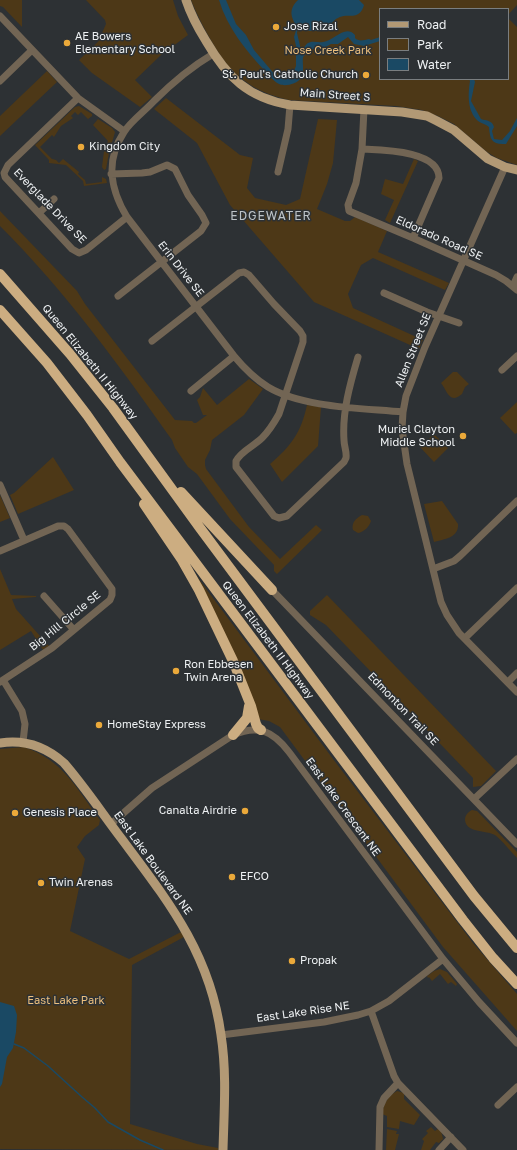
<!DOCTYPE html>
<html>
<head>
<meta charset="utf-8">
<style>
  body { margin:0 }
  #map { position:relative; width:517px; height:1150px; overflow:hidden; background:#2d3134; font-family:"Golos Text",sans-serif }
  canvas { display:block }
  .legend { position:absolute; left:379px; top:8px; width:130px; height:72px; box-sizing:border-box; background:#2d3134; border:1px solid #7a7e80; margin:0; padding:5px 7px; list-style:none; font-size:12px; color:#eef1f3 }
  .legend li { display:flex; align-items:center; gap:8px; height:20px }
  .legend b { width:20px; border:1px solid #7a7e80 }
</style>
</head>
<body>
<div id="map">
<canvas width="517" height="1150"></canvas>
<ul class="legend">
<li><b style="height:5px;background:#b29975"></b>Road</li>
<li><b style="height:11px;background:#4d3817"></b>Park</li>
<li><b style="height:11px;background:#1a4964"></b>Water</li>
</ul>
</div>
<script>
const g = document.querySelector('canvas').getContext('2d');
g.lineJoin = 'round';
function fillPath(path, color) { g.fillStyle = color; g.fill(path, 'evenodd'); }
function strokePath(path, color, width, dash) { g.strokeStyle = color; g.lineWidth = width; g.lineCap = dash ? 'butt' : 'round'; g.setLineDash(dash || []); g.stroke(path); }
function write(font, color, halo, rows, align = 'center') {
  g.font = font + ' "Golos Text",sans-serif'; g.lineWidth = 3; g.setLineDash([]); g.textBaseline = 'middle'; g.strokeStyle = halo; g.fillStyle = color; for (const [text, x, y, turn = 0] of rows) {
    g.save(); g.translate(x, y); g.rotate((+turn || 0) * Math.PI / 180); g.textAlign = isNaN(turn) ? turn : align; if (halo) g.strokeText(text, 0, 0); g.fillText(text, 0, 0); g.restore();
  }
}
const green = new Path2D(`
  M0 0H22V27L3 7 0 6Z
  M86 0H173L178 16 188 35 161 55 135 80 152 97 140 107 92 73 79 60 104 36 102 33 106 24 105 20Z
  M191 0H517V5L508 15V9H380V79H508V18L517 27V165L497 158 487 152 454 124 438 116 422 110 396 106 289 100C251 91 231 75 212 42 204 28 197 15 191 0Z
  M47 71 57 82 0 136V116Z
  M166 98 240 155 253 158 247 188 255 198 286 205 300 199 318 119 337 120 333 163 327 184 317 209 345 221H350L355 217 387 231 378 252 449 283 445 290 373 258 361 265 348 294 353 308 423 340 419 349 314 302 230 205 197 143 154 109Z
  M79 106 92 114V116L88 119 81 112 78 115 75 112 71 116 73 118 61 126 54 137 52 135 40 147 52 159 56 160 59 163 63 159 79 172 78 174 85 180 86 184 102 182V177L106 179 107 183 84 186 83 181 66 165 49 163V160L35 145 75 107Z
  M98 119 112 128 115 132 109 153 106 169 104 170 102 167 104 151 108 141 93 125Z
  M414 159 418 161 390 223 385 220 394 200 381 194 385 179 403 184Z
  M0 211 77 291 85 304 175 420 192 421 194 423H196L207 415H203L197 400 200 397 203 388 217 405 249 379 263 389 244 415 212 440 210 450 205 460V465L206 469 249 527 280 559 316 525 322 530 277 574 274 571V565L230 519 197 474 188 467 175 448 172 440C119 365 65 291 0 226Z
  M453 372H457L469 384 465 387 462 394C449 405 447 390 441 383Z
  M517 402V433L515 434 500 418Z
  M307 405 321 407 318 446 282 482 270 464C291 446 301 433 307 405Z
  M434 434 448 448 434 462 420 447Z
  M53 457 74 490 18 514 10 495 14 493Z
  M0 495 10 518 0 522Z
  M442 501 458 524C459 538 444 539 434 542L424 504Z
  M362 515 368 516 371 521C369 527 364 532 358 533L353 530C351 523 356 518 362 515Z
  M0 569 11 595 36 596V597L12 599 16 609 49 646 43 650 31 631 0 650Z
  M195 574 333 759 473 943 517 994V1031L443 947 280 727 269 721 258 719Z
  M327 595 496 771 481 786 473 787V778L326 625 310 615V611Z
  M24 747C64 761 76 788 100 820L99 825 85 836 77 847 85 859 70 931 129 959 181 932 184 937 132 965 130 1124 197 1144 218 1148V1150L0 1149V749Z
  M472 810 477 811 517 852V858C510 851 503 841 495 835 486 830 466 833 465 820 465 815 468 812 472 810Z
  M440 969 447 972 457 984 456 986 451 982 448 984 440 974 432 981 429 977 428 978 427 976 434 971Z
  M397 1091 404 1093V1099L420 1115 414 1125 400 1121 399 1129 387 1127V1116L382 1114C384 1103 387 1097 397 1091Z
  M431 1127 435 1131 438 1129 441 1131 443 1139 439 1143 436 1142 430 1150H421L424 1141 422 1139 428 1133 426 1131Z
  M387 1129 397 1131 396 1134H399L395 1150H386Z`);
const water = new Path2D(`
  M219 0H226L236 24 246 35 254 50 276 76 288 78 291 77 296 66V46L294 37 297 27C291 17 288 10 298 0H359L364 5C359 22 348 12 338 18 335 19 333 22 331 24 319 33 312 32 298 28L297 33 301 50C304 49 305 45 308 43 313 40 318 43 323 42 334 41 345 24 355 35V38C359 42 364 40 369 39L371 40 380 37V41L364 46 354 44 348 37 338 44H331L322 49H311L303 57C302 64 305 72 301 78 297 84 285 87 279 84 273 81 269 75 265 71 246 51 227 27 219 0Z
  M469 79H474L475 82 471 101 481 119C487 121 492 120 494 127L492 131 494 139 502 140 510 131 517 118V126L506 144C492 145 490 140 489 127 486 124 482 124 478 121 467 111 468 94 470 81Z
  M0 1002 14 1006 17 1015 16 1032 13 1048 7 1057 2 1084 0 1087Z`);
const stream = new Path2D(`
  M14 1044 24 1048 48 1066 82 1097 95 1108 108 1122 140 1140 163 1150`);
const minor = new Path2D(`
  M0 16 78 98 124 131
  M213 54C191 67 172 83 154 101 145 111 131 121 124 132 105 161 110 189 127 217L234 356C244 368 255 379 268 387 303 408 362 408 403 412
  M0 81 32 50
  M78 98 8 165 4 173 5 177 72 249 79 253 86 250 127 217
  M364 109 362 149 356 183 348 205 349 211 413 238 496 275 506 281 517 290
  M362 149C381 150 439 150 439 178L413 238
  M505 167 425 347 406 396 403 412 402 429 407 464 441 602 447 615 459 633 517 692
  M278 172 288 129 290 105
  M111 174 142 173 150 172 167 165 175 169 188 195 202 215 206 223 201 231 118 296
  M39 213 54 199
  M513 286 517 277
  M384 293 427 312 459 323
  M152 341 239 273 244 272 249 275 274 304 300 331 303 336V342L279 414C274 423 269 431 262 438 254 446 241 451 236 461V467L274 516 279 518 287 516 344 462 346 458C347 452 344 446 344 440 342 412 350 384 358 357
  M502 370 517 356
  M191 391 234 356
  M0 485 24 540
  M0 551 58 526H64L68 529 112 589V595L110 600 52 648 0 682
  M433 569 454 561 460 556 517 501
  M272 590 517 844
  M44 596 74 630
  M465 638 517 588
  M3 680 22 711 25 724 23 742
  M508 682 517 673
  M474 799 517 759
  M111 824 152 788 233 735C258 724 273 731 289 752L443 959 479 1002 517 1043
  M371 1011 394 1076 398 1083 463 1150
  M221 1035 324 1022 358 1015 371 1011 389 1001 443 959
  M498 1105 517 1087
  M379 1150 380 1107 384 1098 398 1083
  M439 1150 451 1137`);
const major = new Path2D(`
  M186 0C191 15 198 28 206 41 227 77 248 98 290 105L402 112 427 116 437 121 454 130 488 159 505 167 517 170
  M0 743C25 739 45 746 64 763 84 786 102 813 121 838 168 901 210 953 221 1035 227 1073 224 1112 223 1150`);
const highway = new Path2D(`
  M0 274 70 354 113 408 200 528 474 896 517 948
  M0 310 47 363 87 415 120 462 463 920 493 958 517 984
  M181 492 272 590
  M144 504 182 560 199 590 233 661 251 706 256 724 258 728 261 730
  M233 735 247 718 249 706`);
const markers = [
  [276,27,4,"#eba93a"],
  [67,43,4,"#eba93a"],
  [366,75,4,"#eba93a"],
  [81,147,4,"#eba93a"],
  [463,436,4,"#eba93a"],
  [176,671,4,"#eba93a"],
  [99,725,4,"#eba93a"],
  [245,811,4,"#eba93a"],
  [15,813,4,"#eba93a"],
  [232,877,4,"#eba93a"],
  [41,883,4,"#eba93a"],
  [292,961,4,"#eba93a"]
];
const poiNames = [
  ["Jose Rizal",284,27],
  ["AE Bowers",75,37],
  ["Elementary School",75,50],
  ["St. Paul's Catholic Church",358,75,"right"],
  ["Kingdom City",89,147],
  ["Muriel Clayton",455,430,"right"],
  ["Middle School",455,443,"right"],
  ["Ron Ebbesen",184,665],
  ["Twin Arena",184,678],
  ["HomeStay Express",107,725],
  ["Canalta Airdrie",237,811,"right"],
  ["Genesis Place",23,813],
  ["EFCO",240,877],
  ["Twin Arenas",49,883],
  ["Propak",300,961]
];
const parkNames = [
  ["Nose Creek Park",328,51],
  ["East Lake Park",66,1001]
];
const streetNames = [
  ["Main Street S",335,95,4],
  ["Everglade Drive SE",50,206,46],
  ["Eldorado Road SE",439,238,24],
  ["Erin Drive SE",181,269,52],
  ["Allen Street SE",413,350,-68],
  ["Queen Elizabeth II Highway",90,362,51],
  ["Big Hill Circle SE",65,621,-39],
  ["Queen Elizabeth II Highway",268,640,53],
  ["Edmonton Trail SE",403,709,46],
  ["East Lake Crescent NE",343,807,54],
  ["East Lake Boulevard NE",153,863,54],
  ["East Lake Rise NE",303,1012,-8]
];
const neighbourhoodNames = [
  ["EDGEWATER",271,216]
];
fillPath(green, '#4d3817');
fillPath(water, '#1a4964');
strokePath(stream, '#1a4964', 1.5);
strokePath(minor, '#726554', 7);
strokePath(major, '#b29975', 9);
strokePath(highway, '#ccad81', 10);
for (const [x, y, r, color] of markers) { const dot = new Path2D(); dot.arc(x, y, r, 0, 2 * Math.PI); g.fillStyle = color; g.fill(dot); strokePath(dot, '#2d3134', 1.5); }
write('11px', '#eef1f3', '#2d3134', poiNames, 'left');
write('11px', '#ecbf7d', '#2d3134', parkNames);
write('11px', '#eef1f3', '#2d3134', streetNames);
g.letterSpacing = '1px';
write('12px', '#bdc3c7', '#2d3134', neighbourhoodNames);
g.letterSpacing = '0px';
</script>
</body>
</html>
